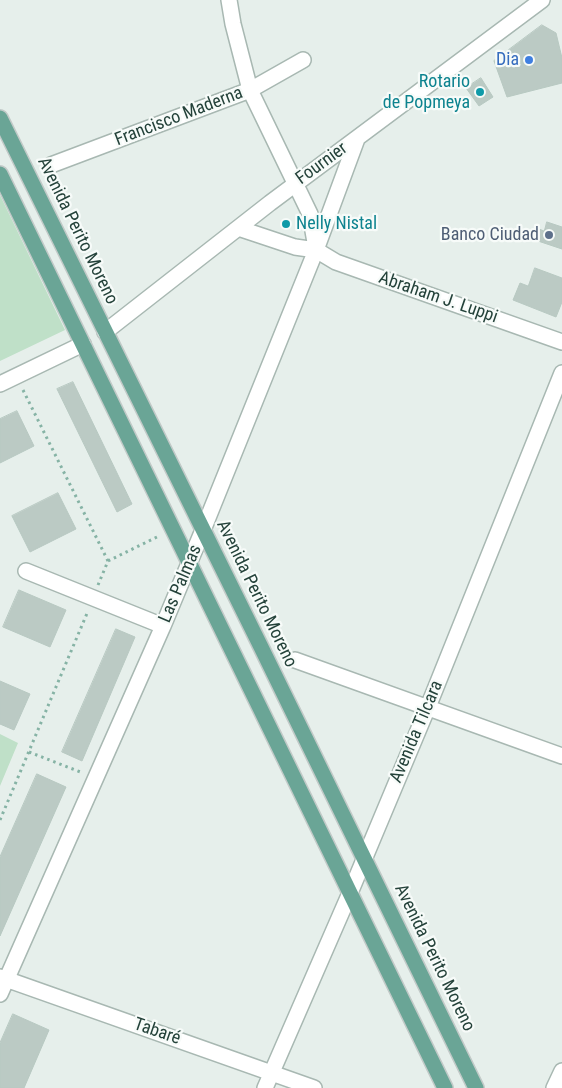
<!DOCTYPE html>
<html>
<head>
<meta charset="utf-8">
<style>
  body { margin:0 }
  canvas { display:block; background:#e6efeb }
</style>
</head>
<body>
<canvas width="562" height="1088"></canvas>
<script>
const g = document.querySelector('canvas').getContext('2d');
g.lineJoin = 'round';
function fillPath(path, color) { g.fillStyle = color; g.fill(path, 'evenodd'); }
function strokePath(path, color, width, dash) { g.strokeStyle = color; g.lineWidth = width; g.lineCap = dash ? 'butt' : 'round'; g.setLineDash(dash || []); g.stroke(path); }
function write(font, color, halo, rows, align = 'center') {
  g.font = font + ' "Roboto Condensed",sans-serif'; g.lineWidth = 4.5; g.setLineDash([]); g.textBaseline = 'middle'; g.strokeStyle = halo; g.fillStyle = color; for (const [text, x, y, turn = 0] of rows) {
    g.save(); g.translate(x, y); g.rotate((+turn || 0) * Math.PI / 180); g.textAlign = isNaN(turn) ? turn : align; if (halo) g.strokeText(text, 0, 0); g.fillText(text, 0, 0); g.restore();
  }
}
const green = new Path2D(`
  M0 195 65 330 0 361Z
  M0 734 18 743 0 786Z`);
const building = new Path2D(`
  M542 25 556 33 562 58V83L507 97 494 61Z
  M481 78 493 97 479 106 466 88Z
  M547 222 562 227V249L535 240 539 229 544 231Z
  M535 268 562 278V302L556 317 513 300 520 283 528 286Z
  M73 382 132 504 117 512 57 389Z
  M17 411 34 446 0 463V419Z
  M58 493 76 529 30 552 12 516Z
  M19 590 66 610 50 647 3 627Z
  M116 629 135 637 82 761 62 752Z
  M0 681 30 694 14 730 0 724Z
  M37 774 66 787 0 936V857Z
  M13 1014 49 1030 24 1088H0V1043Z`);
const path = new Path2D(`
  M23 390 108 561 98 585
  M108 561 159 536
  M29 752 83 773
  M0 820 88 611`);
const minor = new Path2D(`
  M229 0 233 24 250 90 310 214 316 248
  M51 165 250 90 303 60
  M238 228 295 247 316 250 336 262 562 342
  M105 332 270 203 542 0
  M0 384 83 344
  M26 571 163 626
  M295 660 562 756
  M0 977 314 1088
  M0 994 163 626 203 530 316 250 357 139
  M265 1088 350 893 428 707 562 373
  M554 1088 562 1071`);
const major = new Path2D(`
  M0 118 261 647 476 1088
  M0 174 445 1088`);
const markers = [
  [529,60,5,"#3f7fe0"],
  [480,92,5,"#0f9aa8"],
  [286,224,5,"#0f9aa8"],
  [549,235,5,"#5c6f8a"]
];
const shopNames = [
  ["Dia",519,60]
];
const cultureNames = [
  ["Rotario",470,82],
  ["de Popmeya",470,103],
  ["Nelly Nistal",296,224,"left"]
];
const streetNames = [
  ["Francisco Maderna",179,117,-21],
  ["Fournier",322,164,-36],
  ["Avenida Perito Moreno",77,231,64],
  ["Abraham J. Luppi",438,298,19],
  ["Las Palmas",181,584,-67],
  ["Avenida Perito Moreno",256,594,64],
  ["Avenida Tilcara",417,732,-67],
  ["Avenida Perito Moreno",434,958,64],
  ["Tabaré",157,1032,19]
];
const serviceNames = [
  ["Banco Ciudad",539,235]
];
fillPath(green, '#bfe0c8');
fillPath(building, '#bbcac4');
strokePath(building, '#b8c9c2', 1);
strokePath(minor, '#a8b8b2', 18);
strokePath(major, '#c2cac8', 18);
strokePath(path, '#86b3a5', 3, [2.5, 4]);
strokePath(minor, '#fff', 15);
strokePath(major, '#6aa596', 15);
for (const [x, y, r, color] of markers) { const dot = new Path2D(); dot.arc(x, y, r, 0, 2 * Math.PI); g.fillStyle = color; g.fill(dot); strokePath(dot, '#f7fbf9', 2); }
write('18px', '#366cbe', '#f7fbf9', shopNames, 'right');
write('18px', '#0d838f', '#f7fbf9', cultureNames, 'right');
write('18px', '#24423a', '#f7fbf9', streetNames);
write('18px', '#4e5e75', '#f7fbf9', serviceNames, 'right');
</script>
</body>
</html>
